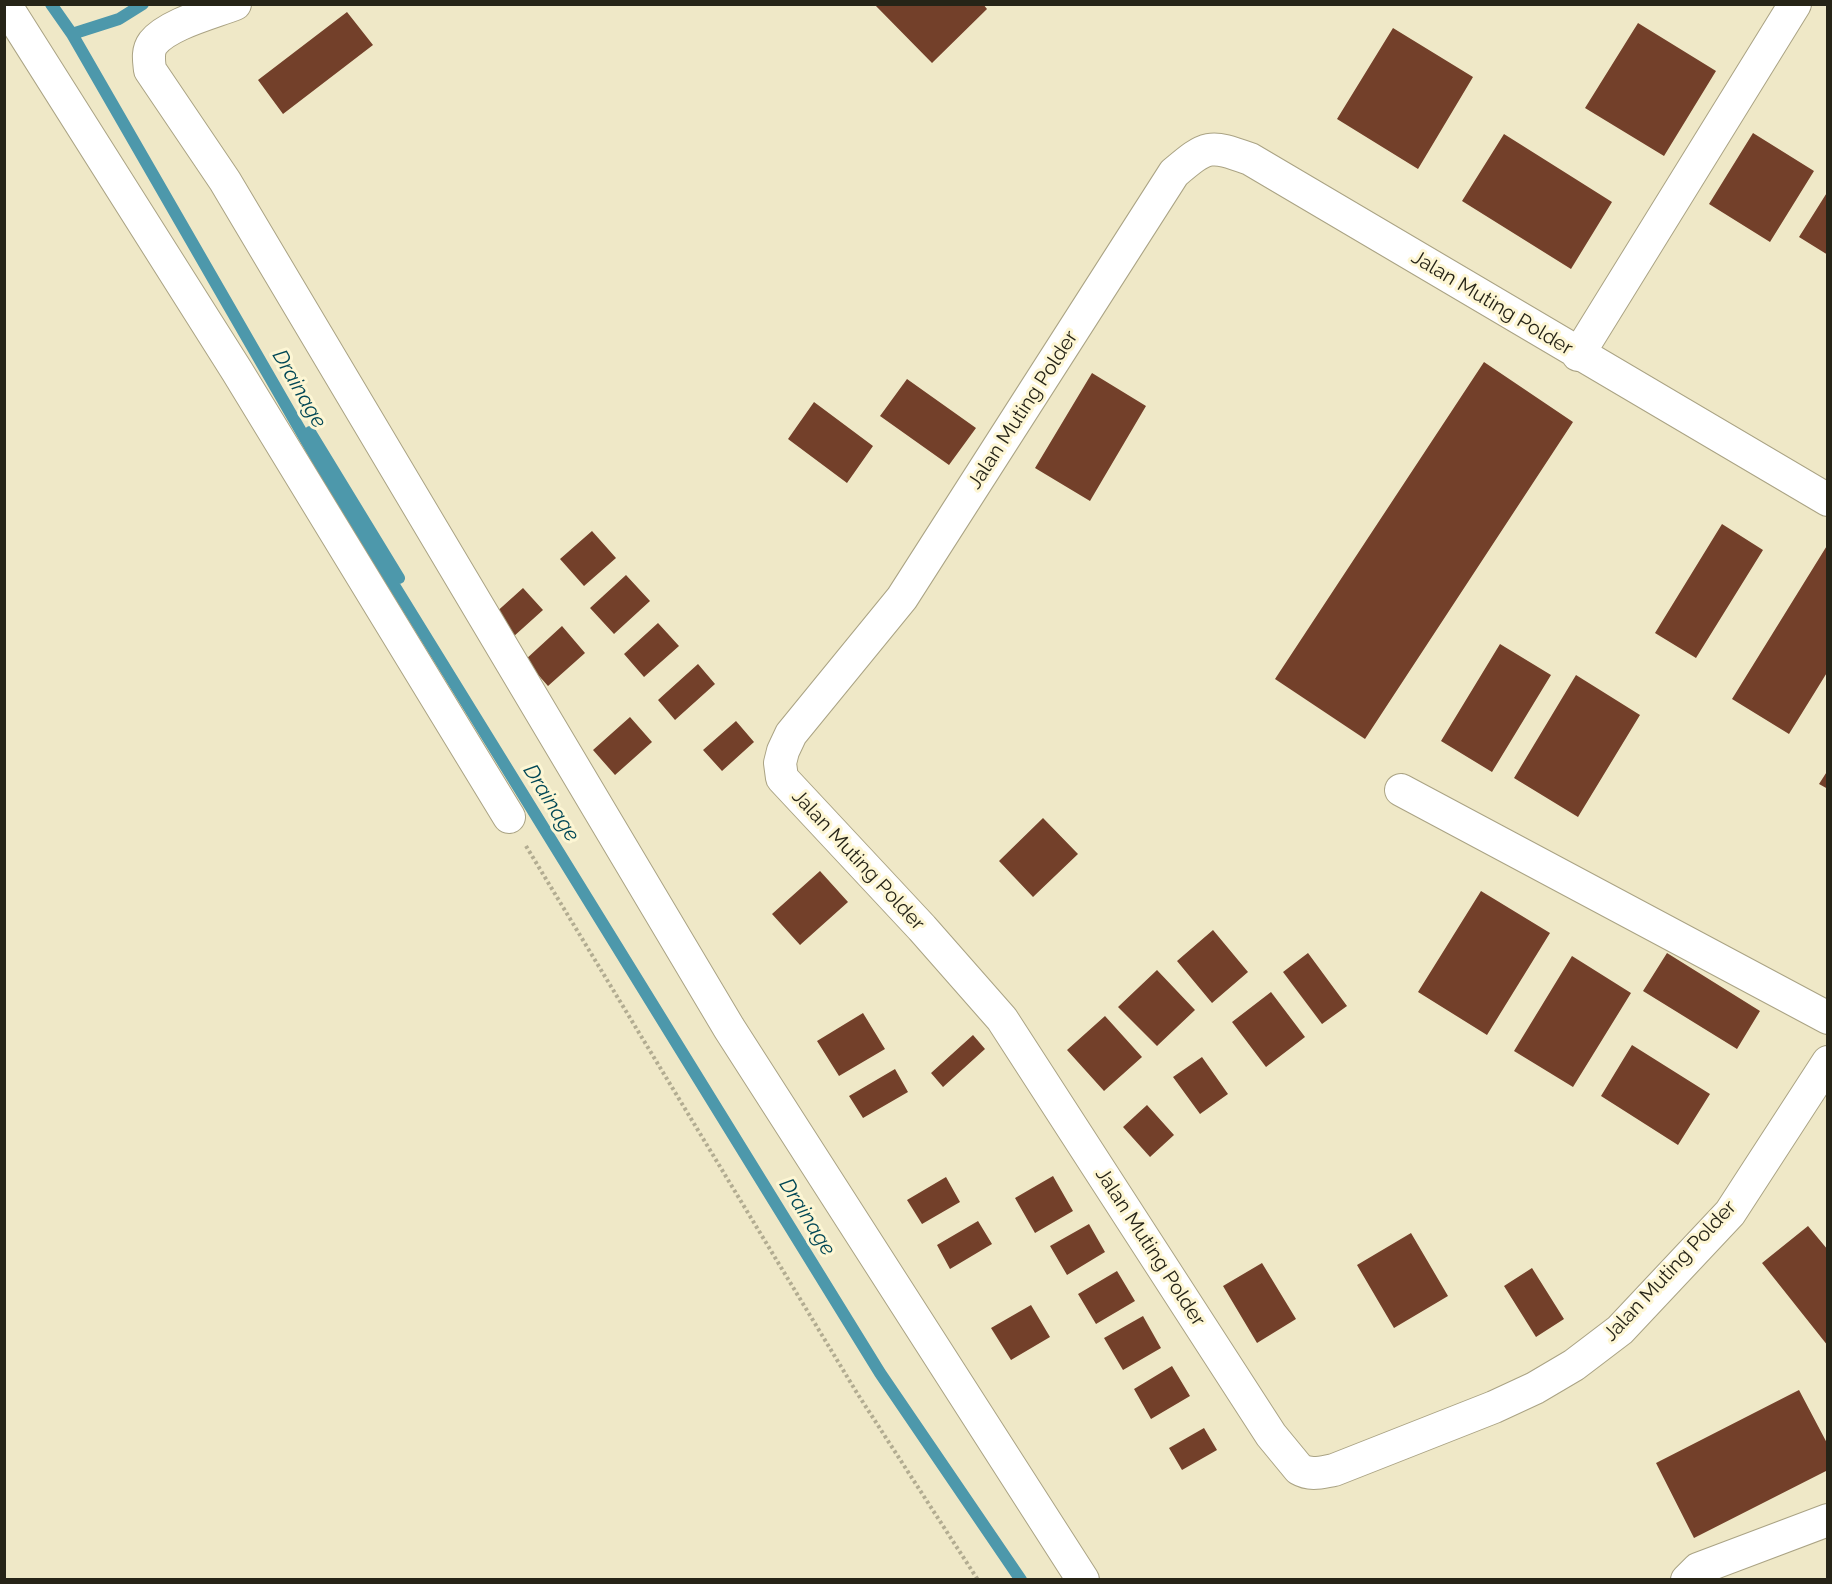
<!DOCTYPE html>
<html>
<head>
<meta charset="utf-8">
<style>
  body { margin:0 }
  #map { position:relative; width:1832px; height:1584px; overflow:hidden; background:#efe8c7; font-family:Raleway,sans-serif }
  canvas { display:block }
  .frame { position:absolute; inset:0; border:6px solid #262417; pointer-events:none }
</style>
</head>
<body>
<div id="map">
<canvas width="1832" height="1584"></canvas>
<div class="frame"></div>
</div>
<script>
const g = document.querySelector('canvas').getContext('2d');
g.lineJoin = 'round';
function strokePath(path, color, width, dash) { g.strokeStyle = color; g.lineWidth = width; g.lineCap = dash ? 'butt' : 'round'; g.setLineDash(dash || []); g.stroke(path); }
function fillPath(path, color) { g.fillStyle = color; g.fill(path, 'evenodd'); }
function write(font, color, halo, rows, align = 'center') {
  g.font = font + ' Raleway,sans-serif'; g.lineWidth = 6; g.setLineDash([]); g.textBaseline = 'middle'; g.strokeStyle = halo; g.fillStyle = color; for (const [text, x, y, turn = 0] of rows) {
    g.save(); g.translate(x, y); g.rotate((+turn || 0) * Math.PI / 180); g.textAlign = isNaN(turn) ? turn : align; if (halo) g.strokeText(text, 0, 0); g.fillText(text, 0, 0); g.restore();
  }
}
const stream = new Path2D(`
  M51 4 72 34 329 480 880 1373 1021 1580
  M72 34 119 19 143 4
  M310 432 399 578`);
const building = new Path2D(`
  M874 4H983L987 9 932 63Z
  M347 12 373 45 283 114 258 80Z
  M1638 23 1716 71 1664 156 1585 108Z
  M1393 28 1473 77 1418 169 1337 119Z
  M1753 133 1814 171 1770 242 1709 204Z
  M1504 134 1612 202 1571 269 1462 201Z
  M1828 191V255L1799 237Z
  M1484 362 1573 422 1365 739 1275 679Z
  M1092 373 1146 406 1090 501 1035 468Z
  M907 379 976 428 949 465 880 416Z
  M814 402 873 446 847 483 788 439Z
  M1722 524 1763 550 1696 658 1655 633Z
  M592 531 616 558 584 586 560 559Z
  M1828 544V671L1789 734 1732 699Z
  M626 575 650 601 614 634 590 608Z
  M523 588 543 610 513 637 493 615Z
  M658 623 679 646 644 677 624 654Z
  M562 626 585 653 548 686 525 660Z
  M1500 644 1551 675 1492 772 1441 741Z
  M698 664 715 684 675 720 658 700Z
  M1576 675 1640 715 1578 817 1514 778Z
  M630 717 652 742 615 775 593 750Z
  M736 721 754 742 722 771 703 750Z
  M1828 770V789L1819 784Z
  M1043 818 1078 854 1033 897 999 861Z
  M820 871 848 902 800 945 772 914Z
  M1481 891 1550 933 1487 1035 1418 992Z
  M1213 930 1248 972 1212 1003 1177 961Z
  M1308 953 1347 1006 1322 1024 1283 972Z
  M1667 953 1760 1011 1737 1049 1643 991Z
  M1572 956 1631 993 1573 1087 1514 1051Z
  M1157 970 1195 1010 1157 1046 1118 1007Z
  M1271 992 1305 1037 1266 1067 1232 1022Z
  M863 1013 885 1049 839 1076 817 1041Z
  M1105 1016 1142 1057 1104 1091 1067 1050Z
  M973 1035 985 1049 943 1087 931 1073Z
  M1632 1045 1710 1094 1678 1145 1601 1096Z
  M1202 1057 1228 1094 1200 1114 1173 1077Z
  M895 1069 908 1092 863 1118 849 1096Z
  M1147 1105 1174 1135 1150 1157 1123 1127Z
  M1053 1176 1073 1211 1035 1233 1015 1198Z
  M946 1177 960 1202 922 1224 907 1200Z
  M978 1221 992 1244 950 1269 937 1245Z
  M1089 1224 1105 1252 1067 1275 1050 1246Z
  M1808 1226 1828 1250V1346L1762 1263Z
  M1411 1233 1448 1296 1394 1328 1357 1265Z
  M1262 1263 1296 1319 1257 1343 1223 1286Z
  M1532 1268 1564 1319 1536 1337 1504 1286Z
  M1117 1271 1135 1301 1096 1324 1078 1294Z
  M1031 1305 1050 1337 1011 1360 991 1328Z
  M1143 1316 1161 1348 1123 1370 1104 1338Z
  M1172 1366 1190 1396 1151 1419 1134 1389Z
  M1799 1390 1828 1445V1470L1694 1538 1656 1463Z
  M1204 1428 1217 1450 1182 1470 1169 1448Z`);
const path = new Path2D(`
  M526 846 857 1393 978 1580`);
const street = new Path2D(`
  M5 4 237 371 509 817
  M235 4C212 13 168 24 153 43 147 51 149 61 150 70L225 181 729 1028 1083 1580
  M1578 355 1795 4
  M1828 500 1250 159C1209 144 1207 145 1174 173L902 598 791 734 783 751 780 763 782 778 922 928 1002 1019 1271 1435 1299 1469C1311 1476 1322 1472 1334 1470L1494 1407 1535 1388 1574 1365 1620 1330 1730 1213 1828 1062
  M1401 790 1828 1018
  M1687 1580 1698 1569 1828 1520`);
const streetNames = [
  ["Jalan Muting Polder",1492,303,31],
  ["Jalan Muting Polder",1023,410,-57],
  ["Jalan Muting Polder",858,860,47],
  ["Jalan Muting Polder",1150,1247,57],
  ["Jalan Muting Polder",1670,1271,-47]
];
const waterNames = [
  ["Drainage",299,389,60],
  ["Drainage",551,803,58],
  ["Drainage",807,1217,58]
];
strokePath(stream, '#4d98ab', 12);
fillPath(building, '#73402a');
strokePath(street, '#aaa384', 34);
strokePath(path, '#b2ac91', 4, [3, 3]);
strokePath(street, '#fff', 32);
write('20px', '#262417', '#fdf6d4', streetNames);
write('italic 21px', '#004755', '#fdf6d4', waterNames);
</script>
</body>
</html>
